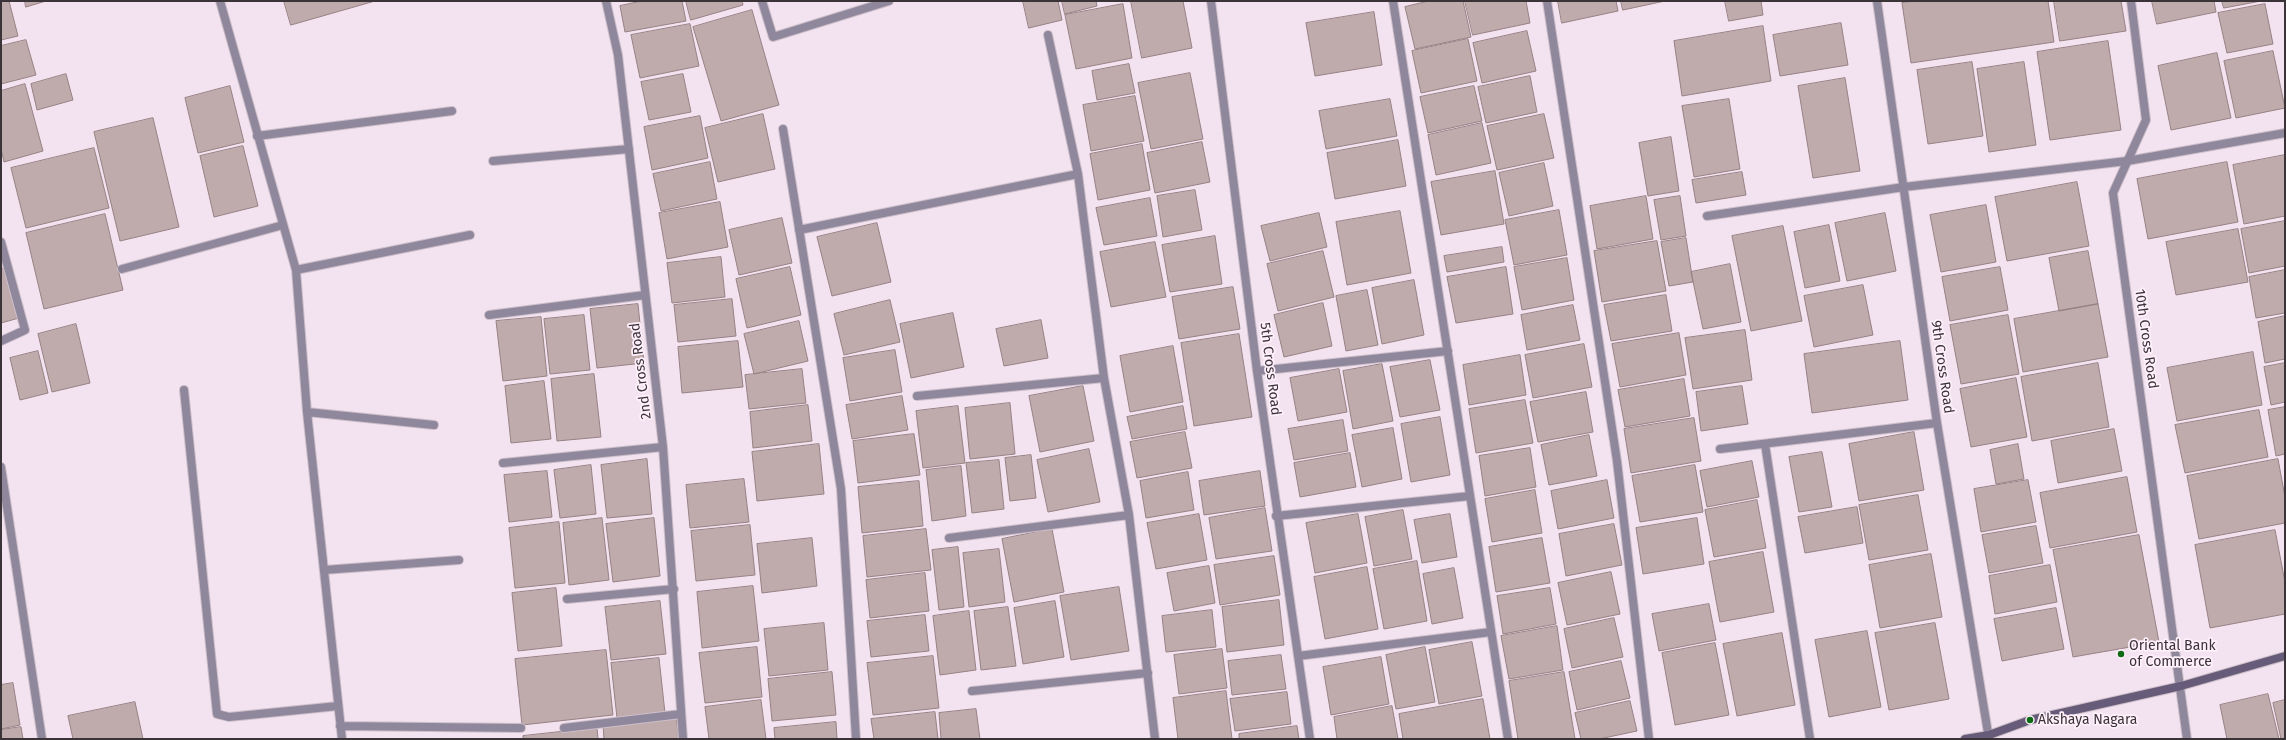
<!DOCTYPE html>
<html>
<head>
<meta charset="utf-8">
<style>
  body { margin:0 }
  #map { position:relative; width:2286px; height:740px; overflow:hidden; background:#f3e2ef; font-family:"Fira Sans",sans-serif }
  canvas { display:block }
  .frame { position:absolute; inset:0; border:2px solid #3a3338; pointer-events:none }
</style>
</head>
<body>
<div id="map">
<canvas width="2286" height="740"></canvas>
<div class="frame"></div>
</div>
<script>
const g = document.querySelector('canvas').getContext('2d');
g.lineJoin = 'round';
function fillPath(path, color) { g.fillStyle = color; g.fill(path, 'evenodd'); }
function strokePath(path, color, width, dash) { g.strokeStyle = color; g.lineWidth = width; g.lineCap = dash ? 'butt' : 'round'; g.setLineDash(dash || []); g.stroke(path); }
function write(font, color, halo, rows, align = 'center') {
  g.font = font + ' "Fira Sans",sans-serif'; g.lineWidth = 3.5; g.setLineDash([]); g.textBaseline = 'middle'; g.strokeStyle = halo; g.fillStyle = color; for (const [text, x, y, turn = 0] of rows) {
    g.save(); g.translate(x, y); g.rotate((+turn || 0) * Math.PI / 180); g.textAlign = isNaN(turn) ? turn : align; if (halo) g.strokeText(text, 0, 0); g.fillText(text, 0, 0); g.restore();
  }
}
const building = new Path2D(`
  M1 1H9L18 36 1 40Z
  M25 1H46L26 7Z
  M284 1H375L291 25Z
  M642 1H682L686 21 625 32 620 6Z
  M686 1H742L743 5 691 20Z
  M1023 1H1058L1062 20 1029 28Z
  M1062 1H1096L1097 6 1065 14Z
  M1131 1H1183L1192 48 1142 58Z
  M1429 1H1463L1471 37 1415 49 1405 7Z
  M1465 1H1526L1530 23 1473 35Z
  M1558 1H1616L1618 11 1562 23Z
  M1621 1H1665L1623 10Z
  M1725 1H1761L1763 15 1729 21Z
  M1916 1H2048L2054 42 1911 63 1902 3Z
  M2054 1H2121L2126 31 2060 41Z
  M2152 1H2214L2216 12 2157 24Z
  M2222 1H2261L2224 8Z
  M1123 4 1132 58 1076 69 1065 15Z
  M2265 4 2273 44 2227 53 2218 13Z
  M752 10 779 105 721 121 693 27Z
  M1374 12 1382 65 1315 76 1306 23Z
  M1841 23 1848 65 1780 76 1773 35Z
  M690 24 699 66 640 78 631 35Z
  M1763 26 1771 81 1682 96 1674 41Z
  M1527 31 1536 71 1482 83 1473 43Z
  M1468 39 1477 81 1421 93 1412 51Z
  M26 40 36 75 1 84V46Z
  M2108 41 2121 130 2050 140 2037 52Z
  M2273 51 2285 108 2236 118 2224 61Z
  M2217 53 2231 118 2171 130 2158 66Z
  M1972 62 1983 136 1928 144 1917 70Z
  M2024 62 2036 145 1989 152 1977 69Z
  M1129 64 1135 93 1097 100 1092 71Z
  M1190 73 1203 139 1151 149 1138 83Z
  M66 74 73 100 37 110 31 84Z
  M683 74 691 112 649 120 641 82Z
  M1530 76 1537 112 1486 123 1478 87Z
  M1845 78 1860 171 1813 178 1798 86Z
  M25 84 43 151 4 162 1 149V91Z
  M230 86 244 142 198 153 185 98Z
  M1474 86 1482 121 1428 133 1420 97Z
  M1135 96 1144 141 1091 151 1083 105Z
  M1390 99 1397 136 1326 149 1319 111Z
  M1729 99 1740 169 1694 177 1682 106Z
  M763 114 775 169 718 182 705 128Z
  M1544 114 1554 158 1497 170 1487 126Z
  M700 116 708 158 652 170 644 127Z
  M153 118 179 227 120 241 94 132Z
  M1482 123 1491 163 1436 175 1428 135Z
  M1671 137 1679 191 1648 196 1639 143Z
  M1398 140 1406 186 1335 199 1327 153Z
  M1202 142 1210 182 1155 193 1147 153Z
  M1142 144 1150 190 1098 200 1090 154Z
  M243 146 258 206 214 217 200 156Z
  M94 148 109 208 26 228 11 168Z
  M2285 155V216L2244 224 2233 165Z
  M710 162 717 199 661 211 653 174Z
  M2227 162 2238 222 2148 239 2137 179Z
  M1544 163 1553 206 1509 216 1499 173Z
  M1495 171 1504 224 1441 235 1431 182Z
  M1742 172 1746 195 1696 203 1692 180Z
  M2077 182 2089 246 2007 261 1995 197Z
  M1195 190 1202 230 1163 237 1157 196Z
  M1646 196 1653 239 1597 249 1590 206Z
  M1680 196 1686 236 1661 240 1654 200Z
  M1150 198 1157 236 1104 245 1096 208Z
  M720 202 728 247 667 259 659 213Z
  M1986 205 1996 262 1941 272 1930 215Z
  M1559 210 1567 255 1514 265 1505 220Z
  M1400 211 1411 273 1347 285 1336 222Z
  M1319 213 1327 247 1270 261 1261 226Z
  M1885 213 1896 271 1847 281 1835 223Z
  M105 214 123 290 44 309 26 233Z
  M782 218 792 263 739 275 729 230Z
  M2285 221V266L2249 273 2241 229Z
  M877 223 891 282 832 296 817 237Z
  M1829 225 1840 281 1805 288 1794 232Z
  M1783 226 1802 321 1751 331 1732 236Z
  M2238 229 2248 282 2176 295 2166 242Z
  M1215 236 1222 284 1170 292 1162 245Z
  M1686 238 1693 282 1669 286 1661 242Z
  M1657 241 1666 291 1602 302 1594 251Z
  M1155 242 1166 297 1111 307 1100 252Z
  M1502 247 1504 262 1447 272 1444 256Z
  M1323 251 1334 297 1278 311 1267 264Z
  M2088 251 2098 304 2059 311 2049 258Z
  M721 257 725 297 672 303 667 263Z
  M1567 258 1574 300 1522 310 1514 267Z
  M1730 264 1741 322 1703 329 1691 272Z
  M790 267 801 315 747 328 736 279Z
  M1506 267 1513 314 1456 323 1447 277Z
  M2000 267 2008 310 1950 321 1942 277Z
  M6 268 19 318 1 323V269Z
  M2285 270V313L2256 318 2249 277Z
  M1414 280 1424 335 1382 344 1372 288Z
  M1863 285 1873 335 1814 347 1804 296Z
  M1233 287 1240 329 1179 339 1172 297Z
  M1367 290 1378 345 1346 351 1336 296Z
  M1666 295 1672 331 1611 341 1604 305Z
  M732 299 736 336 678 342 674 305Z
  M890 300 900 342 844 355 834 314Z
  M1323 303 1332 346 1284 357 1274 315Z
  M638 304 644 363 597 368 590 309Z
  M2098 304 2108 357 2023 372 2014 319Z
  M1573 305 1580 340 1527 350 1521 315Z
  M953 313 964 367 911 378 900 324Z
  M584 315 590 370 550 374 544 319Z
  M2008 315 2019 374 1961 384 1950 325Z
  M2285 316V359L2265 363 2258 322Z
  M541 317 547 376 503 381 496 321Z
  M1041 320 1048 358 1004 366 996 329Z
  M799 321 808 361 754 374 744 334Z
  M76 324 90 383 52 392 38 334Z
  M1745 330 1752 380 1693 389 1685 338Z
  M1679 333 1686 375 1620 387 1612 344Z
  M1239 334 1252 417 1194 426 1181 343Z
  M738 341 743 387 682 393 678 347Z
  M1900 341 1908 400 1812 413 1804 354Z
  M1584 344 1592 387 1533 398 1525 355Z
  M1173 346 1183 402 1130 412 1120 356Z
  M895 350 902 392 850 401 843 358Z
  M38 351 48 393 20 400 10 358Z
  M2253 352 2262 405 2177 421 2167 368Z
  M1520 355 1526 395 1469 405 1463 365Z
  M1430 360 1440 410 1400 417 1390 367Z
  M2098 363 2109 427 2032 441 2021 377Z
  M2285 363V402L2271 405 2264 367Z
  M1382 364 1393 421 1353 429 1343 371Z
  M802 369 806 403 749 409 745 375Z
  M1339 369 1347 412 1298 421 1290 378Z
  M594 374 601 437 557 441 551 379Z
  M2016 378 2027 437 1971 447 1960 389Z
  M1684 379 1690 416 1625 427 1618 390Z
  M544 381 551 439 511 443 505 386Z
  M1083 386 1094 441 1040 452 1029 396Z
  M1742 386 1748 424 1701 431 1696 392Z
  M1586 392 1593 432 1538 442 1530 402Z
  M902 396 908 430 852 439 846 405Z
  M1525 400 1533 443 1476 453 1469 409Z
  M1010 403 1015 454 970 459 965 408Z
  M808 405 812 441 753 448 750 412Z
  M958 406 965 463 923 468 916 411Z
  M1183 406 1187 429 1132 439 1127 417Z
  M2285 407V454L2276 456 2268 410Z
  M2259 410 2268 457 2185 473 2175 425Z
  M1440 417 1450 475 1411 482 1401 424Z
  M1694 418 1701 461 1631 473 1624 429Z
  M1343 420 1348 451 1294 460 1288 429Z
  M1393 428 1402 479 1362 487 1352 435Z
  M2114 429 2122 471 2058 483 2051 441Z
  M1185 432 1192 468 1137 478 1130 442Z
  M1914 432 1924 490 1859 501 1849 444Z
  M914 434 920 475 858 483 853 441Z
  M1589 435 1597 476 1549 485 1541 445Z
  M819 444 824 494 757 501 752 452Z
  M2018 444 2024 479 1996 484 1990 450Z
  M1530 448 1536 487 1485 496 1479 456Z
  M1089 449 1100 502 1048 512 1037 460Z
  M1822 452 1832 507 1799 512 1789 457Z
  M1350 453 1356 487 1300 497 1294 463Z
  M1031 455 1036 498 1010 501 1005 458Z
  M647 459 652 514 607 518 601 465Z
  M2278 459 2285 497V523L2199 539 2187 476Z
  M999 460 1004 509 972 513 966 463Z
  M1752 461 1759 497 1707 507 1700 471Z
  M591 465 596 514 560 518 554 470Z
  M1695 465 1703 512 1640 522 1632 476Z
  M961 466 966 516 932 521 926 470Z
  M547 471 552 517 509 522 504 475Z
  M1260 471 1265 506 1204 515 1199 481Z
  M1188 472 1194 510 1146 518 1140 481Z
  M2127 477 2137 532 2050 548 2040 493Z
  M744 479 749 522 690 528 686 485Z
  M1607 480 1614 518 1558 529 1551 491Z
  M2028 480 2036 522 1981 532 1974 489Z
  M919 481 923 526 862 533 858 487Z
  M1535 490 1542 533 1492 542 1485 499Z
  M1918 495 1928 550 1869 560 1859 505Z
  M1757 500 1766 548 1714 557 1705 510Z
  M1857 507 1863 543 1805 553 1798 517Z
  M1265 508 1272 551 1216 559 1209 518Z
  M1403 510 1412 559 1374 566 1365 517Z
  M1199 514 1207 560 1156 569 1147 523Z
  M1358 514 1367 563 1315 573 1306 523Z
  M1450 514 1457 557 1422 563 1414 520Z
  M602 518 609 580 569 585 563 523Z
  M654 518 660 576 613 582 606 524Z
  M1697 518 1704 564 1643 574 1636 528Z
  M559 522 565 583 515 588 509 528Z
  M1614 524 1622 565 1566 576 1559 534Z
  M750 525 755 575 696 581 691 531Z
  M2036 526 2043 563 1989 573 1982 535Z
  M926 529 931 570 867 577 863 536Z
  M1052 529 1064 592 1014 602 1002 539Z
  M2275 530 2285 582V614L2210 628 2195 545Z
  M2139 535 2159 642 2073 657 2053 550Z
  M812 538 817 586 762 593 757 544Z
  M1542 538 1550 583 1496 592 1489 547Z
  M958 547 964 607 939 610 932 550Z
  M999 549 1005 602 969 607 963 553Z
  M1763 552 1774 612 1720 622 1709 562Z
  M1931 554 1942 617 1880 628 1869 565Z
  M1274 556 1280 595 1220 605 1214 565Z
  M1417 561 1427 621 1384 629 1373 569Z
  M2050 565 2057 602 1995 614 1989 576Z
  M1209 566 1215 603 1174 611 1167 573Z
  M1367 567 1378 629 1325 639 1314 577Z
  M1454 568 1463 618 1432 624 1423 574Z
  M1611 572 1620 614 1567 625 1558 583Z
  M925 573 929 611 870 618 866 580Z
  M753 586 759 641 702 648 697 592Z
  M1119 587 1129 651 1071 660 1060 596Z
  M556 588 562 646 518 651 512 593Z
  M1550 588 1556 624 1503 634 1497 596Z
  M1279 600 1284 645 1227 652 1222 607Z
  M660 601 666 654 611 660 605 607Z
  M1055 601 1064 657 1023 664 1014 608Z
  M1709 604 1716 640 1659 651 1652 614Z
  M1008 607 1016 666 981 670 974 611Z
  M2056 608 2064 649 2002 661 1994 619Z
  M1212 610 1216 647 1166 652 1162 616Z
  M969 611 976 670 940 675 933 616Z
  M925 615 929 651 871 657 867 621Z
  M1614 618 1623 657 1572 668 1564 629Z
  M824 623 828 670 769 676 764 629Z
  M1935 623 1949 699 1889 710 1875 633Z
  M1557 626 1563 670 1509 679 1501 636Z
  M1867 631 1881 707 1829 717 1815 640Z
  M1782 633 1795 705 1737 716 1723 644Z
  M1472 642 1482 696 1439 704 1429 650Z
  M1715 643 1729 715 1675 725 1662 653Z
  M757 647 762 697 705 703 699 653Z
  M1425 647 1435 702 1396 709 1386 655Z
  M1222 649 1227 688 1179 694 1174 655Z
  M606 650 613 715 522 725 515 659Z
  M1281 655 1286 689 1232 695 1228 661Z
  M933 656 939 708 873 715 867 663Z
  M1381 657 1389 704 1331 715 1323 667Z
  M659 658 665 713 617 718 611 663Z
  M1621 661 1630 698 1577 710 1569 672Z
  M832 672 836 715 772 721 768 679Z
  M1564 672 1575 739H1518L1509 681Z
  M13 683 20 725 1 729V685Z
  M1226 691 1232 739H1178L1173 698Z
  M1287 692 1291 724 1235 731 1230 699Z
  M2268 694 2279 739H2227L2220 705Z
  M1483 699 1490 739H1403L1399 714Z
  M761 700 766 739H709L705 707Z
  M2285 700V739H2281L2273 703Z
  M1630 701 1637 731 1599 739H1581L1575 713Z
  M135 702 143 739H73L68 716Z
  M1392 706 1398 739H1337L1334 717Z
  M976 709 980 739H941L939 713Z
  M935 712 938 739H874L871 719Z
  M676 717 679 739H604L603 725Z
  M836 722 837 739H775L774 728Z
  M1297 726 1299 739H1239V734Z
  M21 727 23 739H1V730Z
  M597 728 598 739H523V736Z`);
const minor = new Path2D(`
  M220 1 296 270 307 412 342 739
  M606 1 618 55 663 447 683 739
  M762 1 773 37 889 1
  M1211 1 1257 371 1310 739
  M1393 1 1508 739
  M1547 1 1617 461 1649 739
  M1877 1 1937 423 1989 739
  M1048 35 1078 174 1104 378 1129 515 1155 739
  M783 129 841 489 856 739
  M257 136 452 111
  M493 161 629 149
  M1707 216 1904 187 2127 161 2285 133
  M799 230 1078 174
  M1 242 25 330 1 341
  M122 269 283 225
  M296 270 470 235
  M489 315 645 295
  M1257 371 1448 351
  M184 390 217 714 229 717 338 706
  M917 396 1104 378
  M307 412 434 425
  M1765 444 1810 739
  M1720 449 1937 423
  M503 463 663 447
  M1 467 42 739
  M1276 516 1470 496
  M949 538 1129 515
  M324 570 459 560
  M567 599 674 589
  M1298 656 1491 632
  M972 691 1148 673
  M340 726 521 728
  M564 728 681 714`);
const tertiary = new Path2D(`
  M2131 1 2146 120 2113 193 2187 739`);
const secondary = new Path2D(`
  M1965 739 1989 735 2030 720 2181 686 2285 656`);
const markers = [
  [2121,654,4,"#0e6b15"],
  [2030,720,4,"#0e6b15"]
];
const streetNames = [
  ["10th Cross Road",2146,339,82],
  ["9th Cross Road",1942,367,82],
  ["5th Cross Road",1270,369,83],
  ["2nd Cross Road",641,371,-97]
];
const poiNames = [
  ["Oriental Bank",2129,646],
  ["of Commerce",2129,662],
  ["Akshaya Nagara",2038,720]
];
fillPath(building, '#bfaaac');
strokePath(building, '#968184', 1);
strokePath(minor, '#cebfca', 10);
strokePath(tertiary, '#cebfca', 10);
strokePath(secondary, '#cebfca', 10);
strokePath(minor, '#8f889d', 8);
strokePath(tertiary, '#8f889d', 8);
strokePath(secondary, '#665b78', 8);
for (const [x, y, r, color] of markers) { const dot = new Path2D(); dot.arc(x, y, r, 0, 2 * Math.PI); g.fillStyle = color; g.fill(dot); strokePath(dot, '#fff0fb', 1.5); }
write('14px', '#3a3338', '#fff0fb', streetNames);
write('14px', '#3a3338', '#fff0fb', poiNames, 'left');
</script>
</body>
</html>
